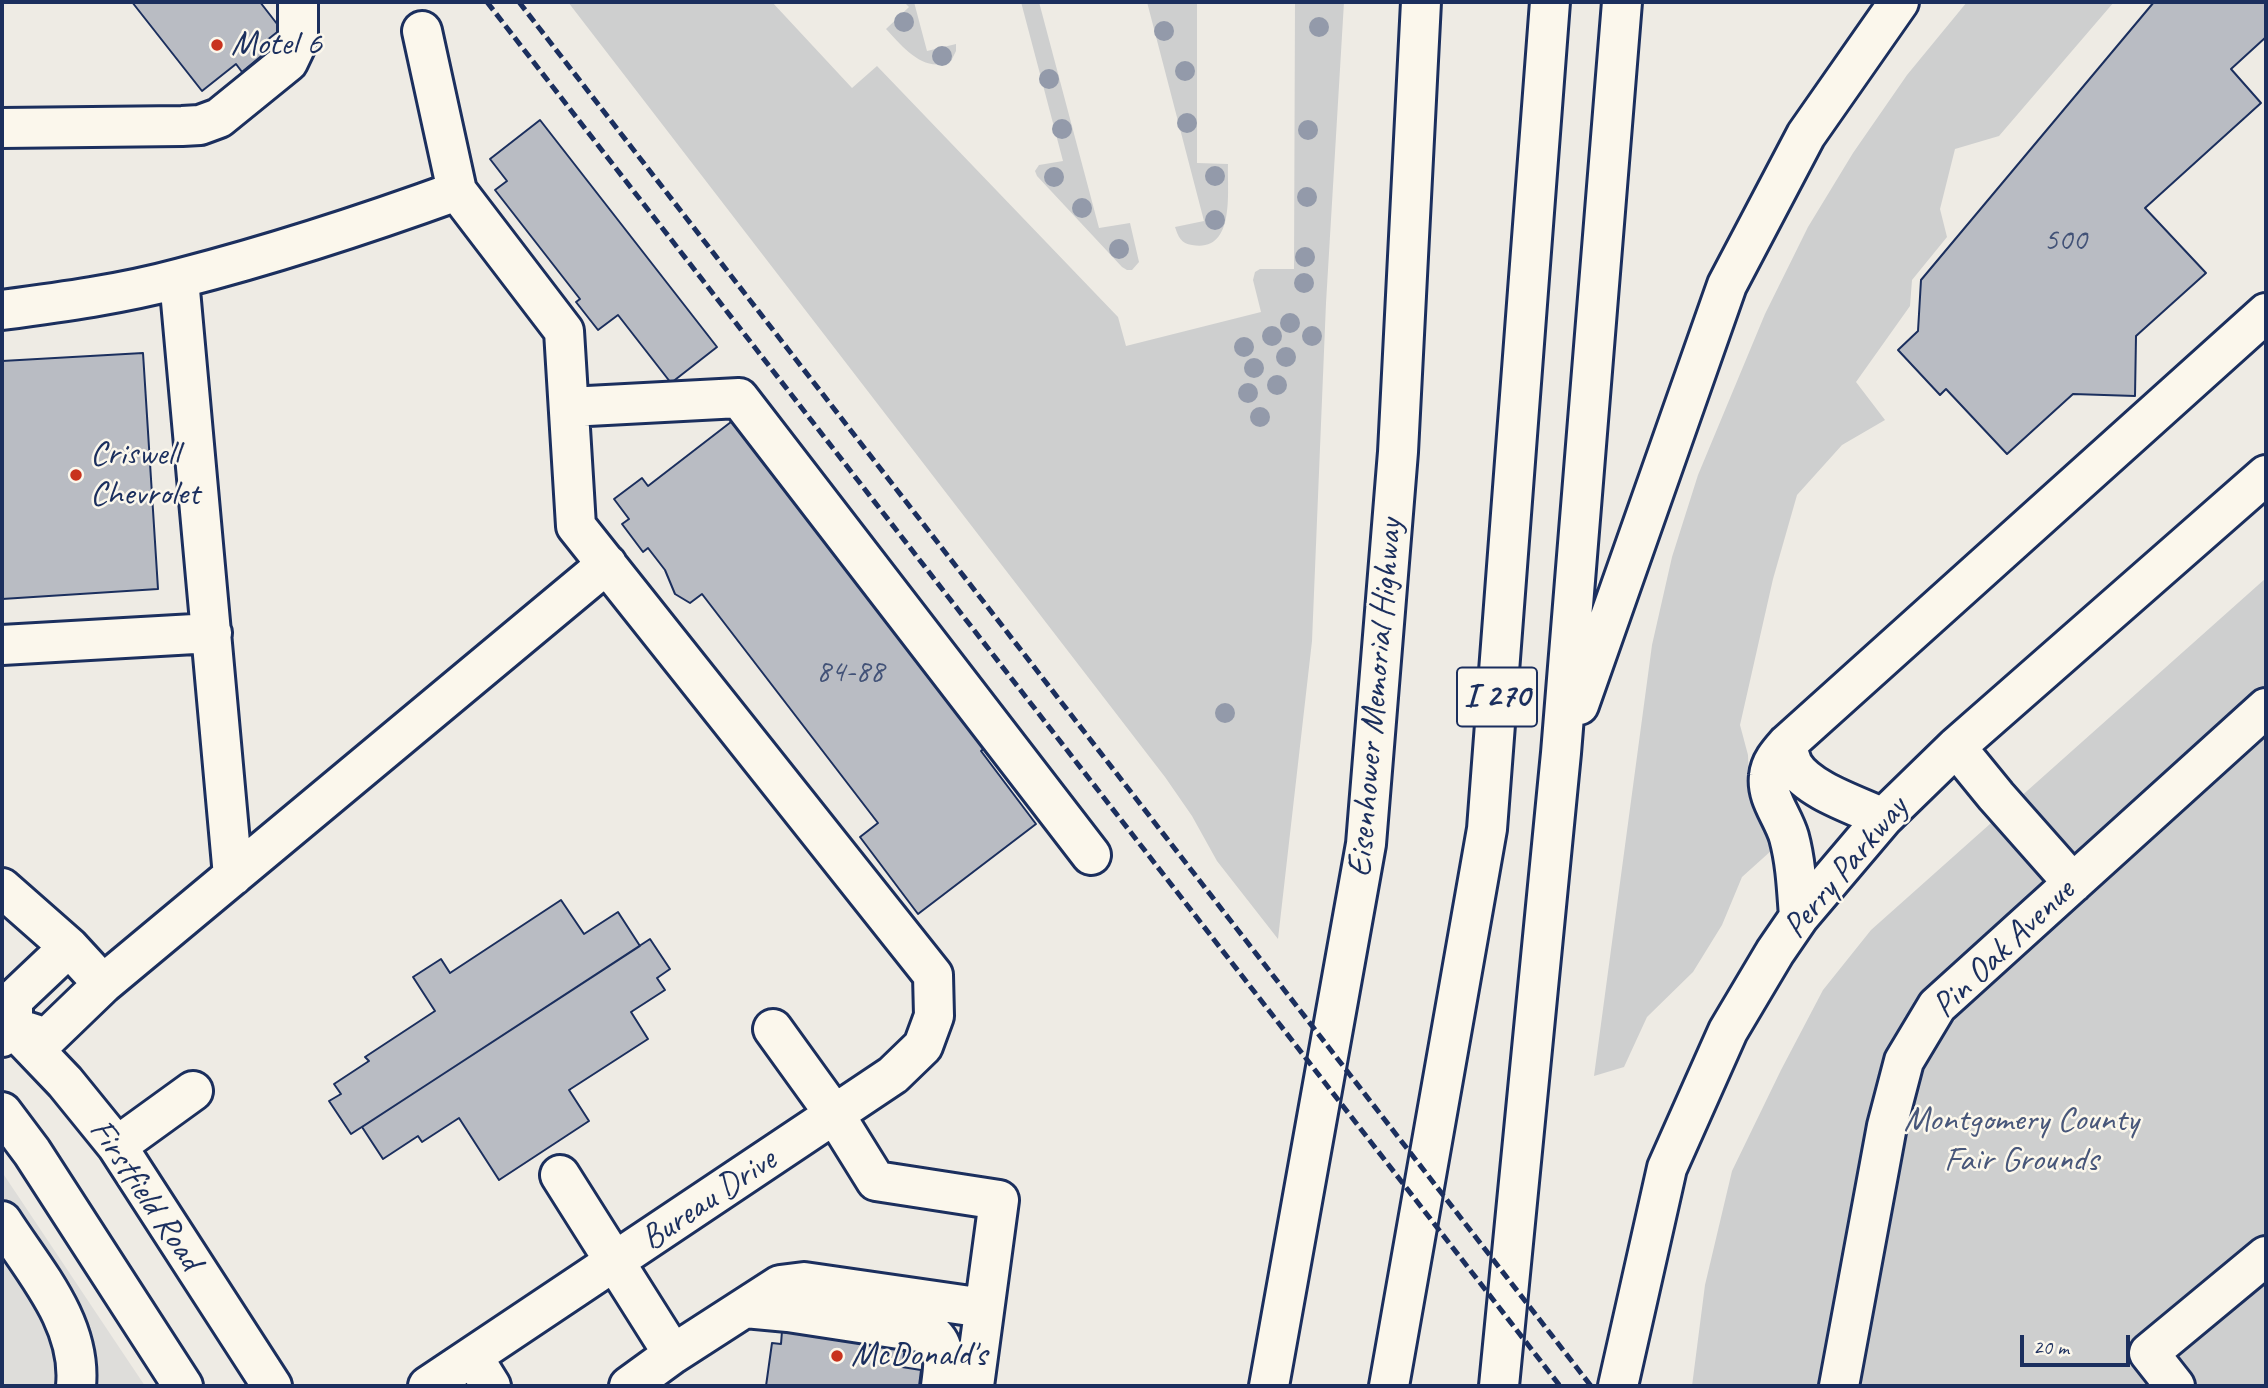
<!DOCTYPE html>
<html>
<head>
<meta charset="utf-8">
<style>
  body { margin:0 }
  #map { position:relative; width:2268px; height:1388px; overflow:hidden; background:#eeebe4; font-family:Caveat,sans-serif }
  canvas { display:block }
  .frame { position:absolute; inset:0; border:4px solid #1b2f5e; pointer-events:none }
  .scale { position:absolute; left:2020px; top:1335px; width:110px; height:32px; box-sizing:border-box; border:4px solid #1b2f5e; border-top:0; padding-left:9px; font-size:21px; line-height:24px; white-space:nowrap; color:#1b2f5e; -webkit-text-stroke:5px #fbf7ec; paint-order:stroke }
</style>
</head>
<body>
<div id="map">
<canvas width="2268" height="1388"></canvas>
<div class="frame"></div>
<div class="scale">20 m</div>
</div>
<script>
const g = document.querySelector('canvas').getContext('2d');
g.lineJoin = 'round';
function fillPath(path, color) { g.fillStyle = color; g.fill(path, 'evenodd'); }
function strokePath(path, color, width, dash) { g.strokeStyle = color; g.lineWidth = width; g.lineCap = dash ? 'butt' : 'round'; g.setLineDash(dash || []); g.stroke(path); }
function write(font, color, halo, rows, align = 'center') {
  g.font = font + ' Caveat,sans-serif'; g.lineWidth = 5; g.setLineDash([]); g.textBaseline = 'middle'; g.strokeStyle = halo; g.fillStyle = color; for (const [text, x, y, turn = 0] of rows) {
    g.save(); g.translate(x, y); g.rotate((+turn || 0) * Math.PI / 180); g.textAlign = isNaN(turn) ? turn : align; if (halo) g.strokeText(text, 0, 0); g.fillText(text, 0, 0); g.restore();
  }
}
const built = new Path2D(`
  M2 1172 145 1386H2Z`);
const green = new Path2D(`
  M568 2H772L852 88 877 66 1118 317 1126 346 1261 312 1253 280 1255 272 1260 269H1294L1295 2H1344L1326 303 1312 641 1278 939 1217 861 1192 816 1165 777Z
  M904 2H914L927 51 956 44V51L951 61C924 74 903 47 886 29L909 7Z
  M1021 2H1039L1099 228 1130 223 1139 262 1132 270H1127L1122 267 1037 176 1035 171 1039 165 1063 161Z
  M1147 2H1197V163L1228 164C1227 191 1236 253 1192 245 1181 244 1178 236 1175 227L1204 221Z
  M1967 2H2114L1999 136 1955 149 1940 209 1947 237 1912 280 1910 306 1856 382 1885 420 1842 445 1797 495 1773 579 1740 725 1748 755 1749 781 1757 801 1769 817 1772 850 1742 877 1722 925 1693 972 1647 1017 1624 1067 1594 1076 1652 645 1672 557 1698 475 1765 314 1808 227 1853 153 1907 75Z
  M2266 578V1386H1692L1705 1285 1732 1171 1781 1070 1823 990 1871 930Z`);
const building = new Path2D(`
  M132 2H260L281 29 266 41 271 48 242 72 236 64 202 91Z
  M2154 2H2266V37L2231 69 2261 103 2145 208 2206 273 2136 336 2135 396 2073 394 2007 454 1946 389 1940 395 1898 350 1918 331 1921 280Z
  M540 120 717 347 671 383 618 315 598 330 576 302 580 299 495 190 507 181 490 159Z
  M143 353 158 589 2 599V361Z
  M740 415 991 743 981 751 1036 824 918 914 860 837 878 823 702 594 690 603 675 594 665 570 648 548 643 552 622 524 629 519 614 499 642 478 648 486Z
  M561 900 584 934 618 912 640 946 351 1134 329 1101 341 1094 334 1084 369 1061 365 1057 435 1011 413 977 441 959 450 973Z
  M650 939 670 969 657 978 665 990 631 1012 648 1039 569 1090 589 1121 499 1180 459 1118 422 1142 418 1136 383 1159 362 1127Z
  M794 1322 906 1342 902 1367 921 1370 919 1386H766L772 1343 781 1344 782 1331 793 1332Z`);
const minor = new Path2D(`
  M422 31 457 191 564 331 576 526 933 975 934 1016 923 1046 893 1075 428 1386
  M2 128 182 126 200 125 219 118 288 62 298 41V2
  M179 279 233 876
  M2 310C62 302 122 294 181 278 274 254 366 224 457 191
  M569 407 739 398 1091 855
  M2 645 212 633
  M1787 744C1788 751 1790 758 1793 765 1809 791 1856 805 1883 818
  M1956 747 1996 796 2073 883
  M2 888 69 947 103 984 607 564
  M1799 917C1797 890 1796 863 1789 837 1783 816 1766 798 1769 776 1770 763 1779 753 1787 744L2266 313
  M2 1016 65 1082 117 1146 272 1386
  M13 1027 47 1038 103 984
  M773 1029 835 1115 876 1181 999 1200 974 1386
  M2 1037 13 1027V1000L69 947
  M2 1112 32 1152 183 1386
  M117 1146 193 1091
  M560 1175 673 1354 629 1386
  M2 1221C34 1271 82 1323 76 1386
  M745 1308 788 1312 932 1334C948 1347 943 1368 941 1386
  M673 1354 780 1285 804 1282 984 1308
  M473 1357 491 1386
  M1618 1386 1667 1168 1728 1031 1775 952 1799 917 1883 818 1956 747 2266 475
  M1839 1386 1887 1126 1904 1061 1937 1006 2266 708
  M2175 1386 2149 1353 2266 1256`);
const highway = new Path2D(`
  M1579 705 1727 285 1806 135 1899 2
  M1269 1386 1366 844 1398 452 1421 2
  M1389 1386 1487 829 1550 2
  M1499 1386 1561 753 1622 2`);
const rail = new Path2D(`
  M487 2 1560 1386
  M519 2 1591 1386`);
const trees = [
  [904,22],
  [1319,27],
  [1164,31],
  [942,56],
  [1185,71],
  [1049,79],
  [1187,123],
  [1062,129],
  [1308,130],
  [1215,176],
  [1054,177],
  [1307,197],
  [1082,208],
  [1215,220],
  [1119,249],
  [1305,257],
  [1304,283],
  [1290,323],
  [1272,336],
  [1312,336],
  [1244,347],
  [1286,357],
  [1254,368],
  [1277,385],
  [1248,393],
  [1260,417],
  [1225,713]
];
const markers = [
  [217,45,7,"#c8321e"],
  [76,475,7,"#c8321e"],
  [837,1356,7,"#c8321e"]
];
const numberNames = [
  ["500",2065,241],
  ["84-88",850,673]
];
const shields = [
  [1497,697,80]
];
const shieldNames = [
  ["I 270",1497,697]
];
const poiNames = [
  ["Motel 6",231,45],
  ["Criswell",90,455],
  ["Chevrolet",90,495],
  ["McDonald's",851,1356]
];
const streetNames = [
  ["Eisenhower Memorial Highway",1376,698,-85],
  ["Perry Parkway",1846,868,-50],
  ["Pin Oak Avenue",2004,949,-44],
  ["Firstfield Road",145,1195,56],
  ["Bureau Drive",709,1200,-34]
];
const parkNames = [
  ["Montgomery County",2021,1121],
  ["Fair Grounds",2021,1161]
];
fillPath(built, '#deddda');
fillPath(green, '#cecfcf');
fillPath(building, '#b9bcc3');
strokePath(building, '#1b2f5e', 2);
strokePath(minor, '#1b2f5e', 44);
strokePath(highway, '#1b2f5e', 44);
strokePath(minor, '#fbf7ec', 38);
strokePath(highway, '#fbf7ec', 38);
strokePath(rail, '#1b2f5e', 5, [10, 5]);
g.fillStyle = '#939aaa';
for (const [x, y] of trees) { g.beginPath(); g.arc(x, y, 10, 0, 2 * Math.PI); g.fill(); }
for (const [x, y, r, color] of markers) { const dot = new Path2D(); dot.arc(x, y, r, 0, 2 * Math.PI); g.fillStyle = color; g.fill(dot); strokePath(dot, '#fbf7ec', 2.5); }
write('32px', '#425277', null, numberNames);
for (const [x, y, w] of shields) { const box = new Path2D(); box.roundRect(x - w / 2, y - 29.5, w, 59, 5); g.fillStyle = '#fbf7ec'; g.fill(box); strokePath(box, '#1b2f5e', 2); }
write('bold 33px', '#1b2f5e', null, shieldNames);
write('35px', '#1b2f5e', '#fbf7ec', poiNames, 'left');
write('35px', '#1b2f5e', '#fbf7ec', streetNames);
write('35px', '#48577a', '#fbf7ec', parkNames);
</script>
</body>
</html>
